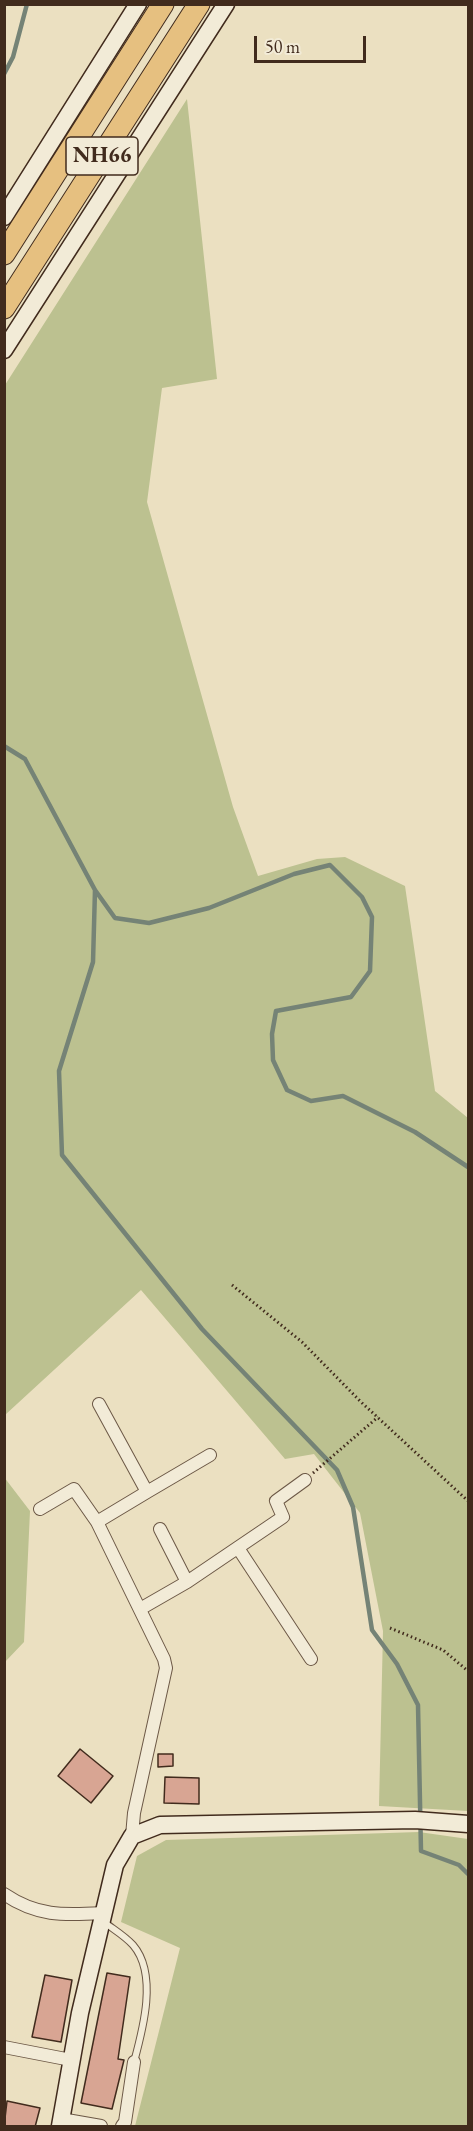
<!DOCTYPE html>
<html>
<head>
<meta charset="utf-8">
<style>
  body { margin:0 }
  #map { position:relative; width:473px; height:2131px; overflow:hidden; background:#ebe0c1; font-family:"EB Garamond",serif }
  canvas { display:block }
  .frame { position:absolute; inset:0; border:6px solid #412b1d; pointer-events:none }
  .scale { position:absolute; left:254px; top:36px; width:112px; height:27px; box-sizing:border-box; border:3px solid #412b1d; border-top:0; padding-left:8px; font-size:18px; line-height:21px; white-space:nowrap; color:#412b1d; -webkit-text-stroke:4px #f2ebd7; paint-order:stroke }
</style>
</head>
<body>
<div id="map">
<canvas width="473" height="2131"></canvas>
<div class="frame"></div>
<div class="scale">50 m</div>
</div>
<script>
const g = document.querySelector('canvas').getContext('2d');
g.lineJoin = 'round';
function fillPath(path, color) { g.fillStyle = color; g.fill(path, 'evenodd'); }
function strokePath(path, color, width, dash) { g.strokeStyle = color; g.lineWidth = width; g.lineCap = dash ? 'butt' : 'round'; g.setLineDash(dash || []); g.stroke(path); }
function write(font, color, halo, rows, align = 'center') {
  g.font = font + ' "EB Garamond",serif'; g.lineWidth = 5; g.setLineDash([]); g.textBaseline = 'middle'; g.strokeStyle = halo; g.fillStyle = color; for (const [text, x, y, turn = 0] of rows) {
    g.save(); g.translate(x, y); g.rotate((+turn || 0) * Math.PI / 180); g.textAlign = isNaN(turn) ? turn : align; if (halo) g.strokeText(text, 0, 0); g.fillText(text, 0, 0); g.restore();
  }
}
const green = new Path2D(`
  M187 99 217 379 162 388 147 502 233 807 258 876 317 859 345 857 405 886 435 1091 468 1118V1811L379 1806 383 1631 360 1513 314 1454 285 1459 141 1290 5 1415V385Z
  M4 1477 30 1511 24 1642 5 1662Z
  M419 1832 468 1839V2126H135L180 1948 121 1922 137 1856 166 1840Z`);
const stream = new Path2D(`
  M4 74 13 57 27 4
  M4 746 25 759 95 890 115 918 149 923 209 908 294 874 330 865 362 897 372 917 370 971 351 997 276 1011 272 1034 273 1060 287 1090 311 1101 343 1096 415 1132 468 1167
  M95 890 93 962 59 1071 62 1155 202 1329 337 1470 353 1507 372 1630 397 1664 418 1705 421 1851 459 1865 468 1874`);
const building = new Path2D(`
  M80 1749 113 1776 91 1803 58 1776Z
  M158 1754H173V1766L158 1767Z
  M165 1777 199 1778V1804L164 1803Z
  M107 1973 130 1977 118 2059 124 2060 112 2109 81 2103Z
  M45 1975 72 1980 61 2042 32 2037Z
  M7 2101 40 2108 35 2127H4Z`);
const path = new Path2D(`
  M232 1285 302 1342 361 1402 468 1501
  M313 1473 378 1417
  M390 1628 443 1650 468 1671`);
const lane = new Path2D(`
  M104 1922C113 1929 125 1936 133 1945 158 1974 143 2029 134 2062`);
const street = new Path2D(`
  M147 1492 210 1455
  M40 1509 74 1489 97 1522 164 1659 166 1668 134 1813 132 1836
  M97 1522 147 1492 99 1404
  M160 1529 187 1582
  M238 1548 311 1659
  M140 1609 187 1582 283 1517 276 1501 305 1480
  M4 1894C38 1917 64 1915 103 1913
  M4 2047 71 2060
  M61 2119 101 2126
  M122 2126 125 2122 134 2062`);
const secondary = new Path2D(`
  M4 217 138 4
  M4 350 226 4
  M60 2126 80 2013 115 1865 132 1836 160 1825 415 1820 468 1824`);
const highway = new Path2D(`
  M4 254 163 4
  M4 308 199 4`);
const shields = [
  [102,156,72]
];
const shieldNames = [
  ["NH66",102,156]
];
fillPath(green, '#bcc190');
strokePath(stream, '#758376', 4.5);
fillPath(building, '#d8a593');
strokePath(building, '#412b1d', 1.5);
strokePath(lane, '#6c5846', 8);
strokePath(street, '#6c5846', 14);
strokePath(secondary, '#412b1d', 19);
strokePath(highway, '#412b1d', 23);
strokePath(path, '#412b1d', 3, [1.5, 3]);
strokePath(lane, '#f2ebd7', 6);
strokePath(street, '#f2ebd7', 12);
strokePath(secondary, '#f2ebd7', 16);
strokePath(highway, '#e6c080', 21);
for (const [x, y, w] of shields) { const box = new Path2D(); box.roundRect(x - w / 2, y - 19, w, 38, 4.5); g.fillStyle = '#f2ebd7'; g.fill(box); strokePath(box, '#412b1d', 1.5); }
write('bold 22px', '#412b1d', null, shieldNames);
</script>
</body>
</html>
